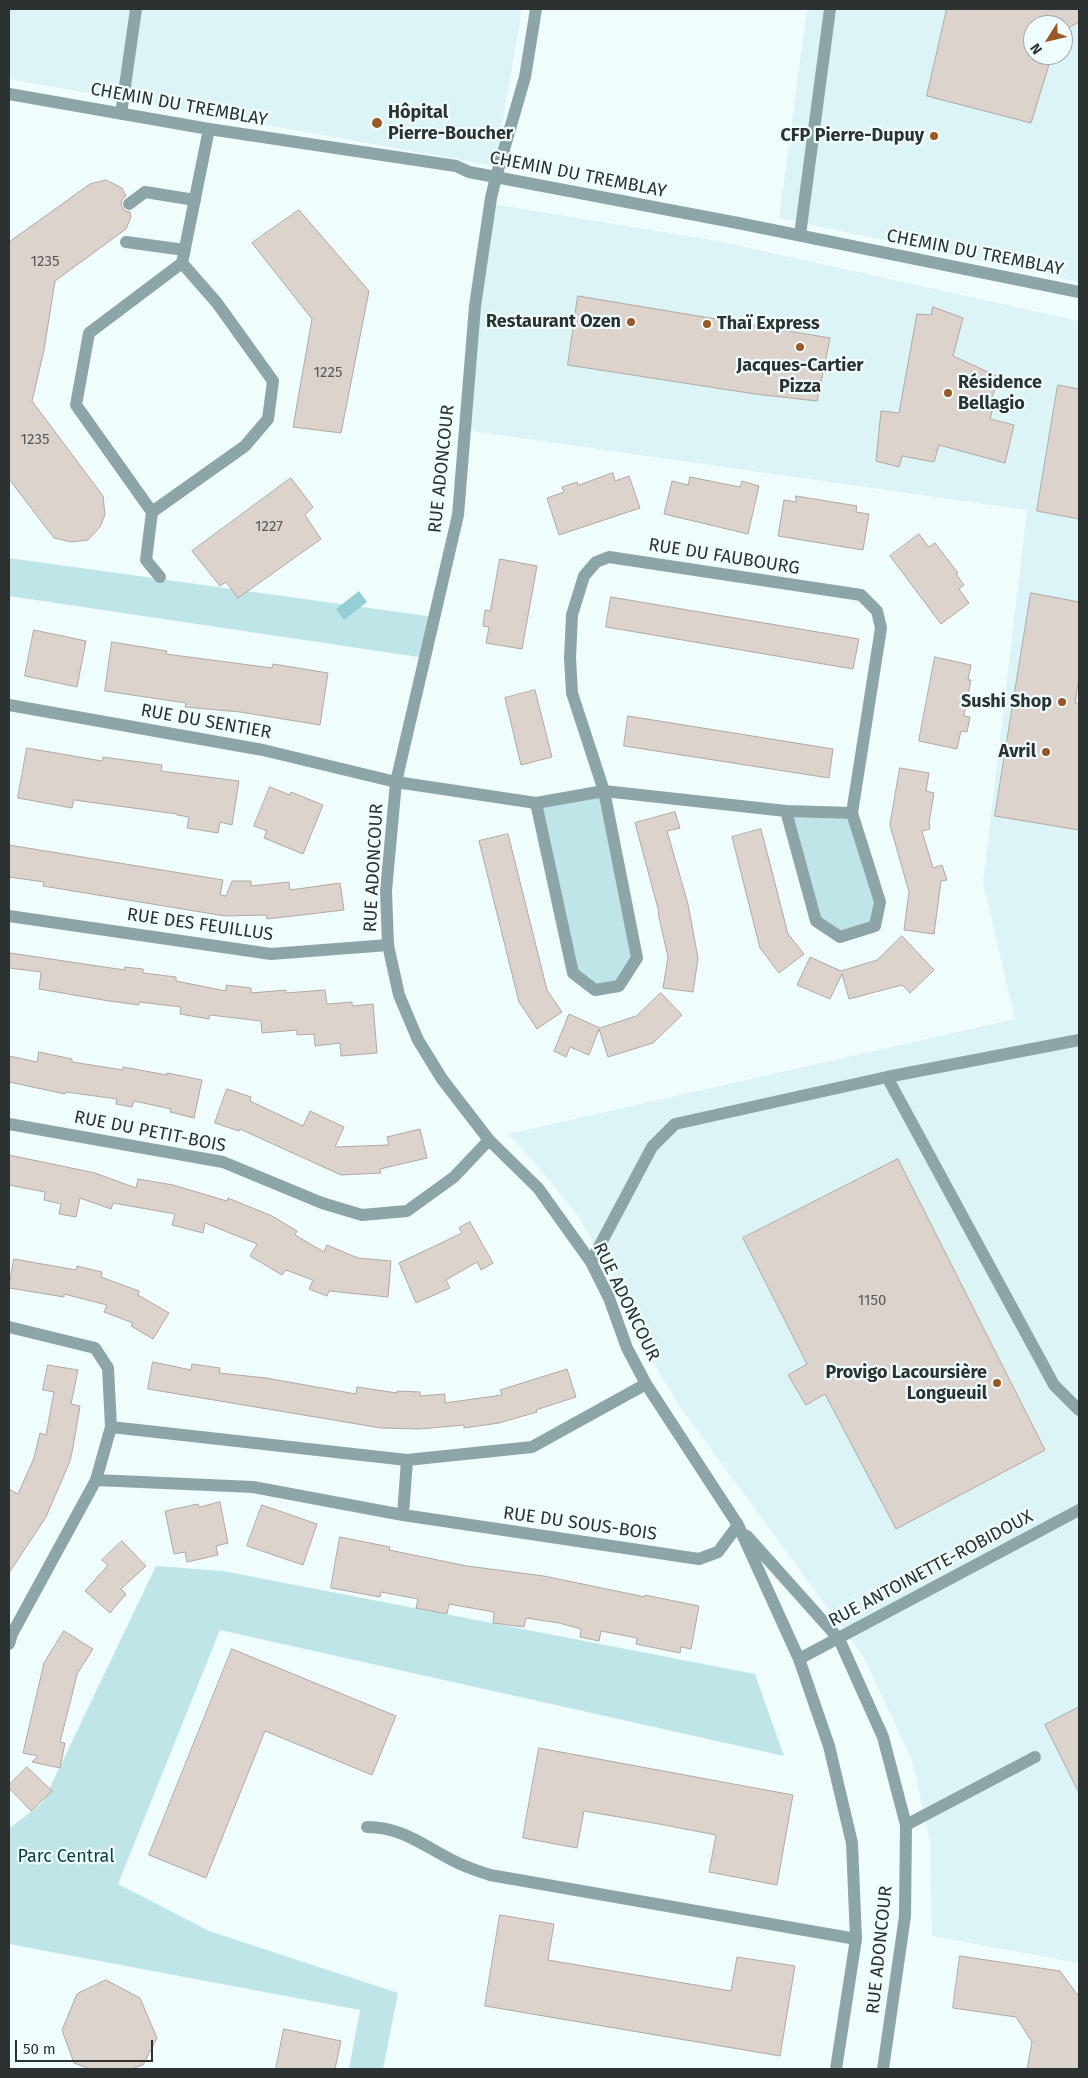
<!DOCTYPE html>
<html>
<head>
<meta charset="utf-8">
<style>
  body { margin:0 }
  #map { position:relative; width:1088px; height:2078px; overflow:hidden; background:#f0fdfe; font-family:"Fira Sans",sans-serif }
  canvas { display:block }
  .frame { position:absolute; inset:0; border:10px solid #2c3132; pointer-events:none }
  .north { position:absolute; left:1023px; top:15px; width:50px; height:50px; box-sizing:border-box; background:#f0fdfe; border:1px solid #a2abac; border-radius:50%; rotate:234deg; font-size:14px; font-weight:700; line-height:20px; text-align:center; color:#2c3132 }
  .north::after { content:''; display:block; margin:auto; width:18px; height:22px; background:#995825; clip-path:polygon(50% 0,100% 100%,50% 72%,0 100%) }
  .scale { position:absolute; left:15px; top:2040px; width:138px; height:22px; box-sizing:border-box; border:2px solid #2c3132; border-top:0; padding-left:6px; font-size:15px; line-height:18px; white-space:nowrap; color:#2c3132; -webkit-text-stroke:4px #f0fdfe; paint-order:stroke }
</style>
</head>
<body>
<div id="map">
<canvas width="1088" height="2078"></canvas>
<div class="frame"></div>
<div class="north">N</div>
<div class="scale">50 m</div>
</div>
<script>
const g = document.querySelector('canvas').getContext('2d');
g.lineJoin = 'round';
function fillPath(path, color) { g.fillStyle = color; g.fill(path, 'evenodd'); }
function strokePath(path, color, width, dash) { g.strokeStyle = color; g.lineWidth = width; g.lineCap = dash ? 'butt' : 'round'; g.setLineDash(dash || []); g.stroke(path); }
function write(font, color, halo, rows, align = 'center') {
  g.font = font + ' "Fira Sans",sans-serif'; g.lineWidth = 4.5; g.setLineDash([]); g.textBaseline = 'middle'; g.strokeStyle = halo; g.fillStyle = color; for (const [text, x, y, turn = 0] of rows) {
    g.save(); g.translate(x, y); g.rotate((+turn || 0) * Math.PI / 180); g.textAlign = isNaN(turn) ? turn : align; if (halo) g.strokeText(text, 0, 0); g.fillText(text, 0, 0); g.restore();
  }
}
const built = new Path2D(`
  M9 9H522L495 166 9 79Z
  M807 9H1079V282L779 218ZM1033 25H1063V55H1033Z
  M493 204 718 241 1079 321V1963L932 1936 930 1840 912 1760 863 1656 680 1407 648 1354 612 1277 579 1217 530 1157 508 1134 1015 1019 983 883 1027 510 464 430Z`);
const green = new Path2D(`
  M9 558 434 617 425 658 9 596Z
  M599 796 631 957 616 981 597 985 578 969 543 808Z
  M794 817 848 819 874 902 870 922 841 931 821 917Z
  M156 1566 223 1571 755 1674 784 1756 220 1630 118 1884 209 1931 398 1993 383 2069H349L360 2010 9 1944V1829L43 1802Z`);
const water = new Path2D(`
  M359 591 367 602 344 620 336 609Z`);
const building = new Path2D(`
  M947 9H1079V22L1063 31V25H1033V55H1052L1031 123 927 96Z
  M106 180 122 188 126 196 122 200 121 205 125 211 130 212 131 217 126 229 55 281 44 350 32 401 103 496 105 515 100 527 88 540 71 542 54 538 9 479V242L90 184Z
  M299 210 369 291 341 433 293 427 312 319 252 243Z
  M578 296 830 338 817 401 755 394 568 365Z
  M933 307 963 318 953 356 999 377 988 409 992 411 990 419 1014 425 1005 463 939 445 934 462 902 456 899 467 876 461 881 411 899 413 917 314 931 315Z
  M1058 385 1079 389V519L1037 511Z
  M613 473 615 481 629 476 640 508 559 535 547 498 564 492 562 487 577 482 578 485Z
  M690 477 740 487 742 481 759 486 748 534 664 514 672 481 688 485Z
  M291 478 313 507 305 515 321 539 238 598 226 582 220 586 192 551Z
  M796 496 857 506 856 512 869 514 863 550 778 536 784 500 796 502Z
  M919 534 929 547 935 543 958 573 956 574 964 585 959 589 969 603 941 624 890 556Z
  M500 559 537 566 522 649 486 643 489 627 483 626 485 610 490 611Z
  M1031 593 1079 602V677L1075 703 1079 704V830L995 816Z
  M611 597 859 639 853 669 606 627Z
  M34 630 86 641 77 687 25 676Z
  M112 642 167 651 166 654 272 668 273 664 328 673 320 725 240 712 185 707 186 703 105 691Z
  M935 657 971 665 968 680H971L964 716 970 717 967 732 961 731 957 749 919 741Z
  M535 690 552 757 521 765 505 698Z
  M628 716 833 749 829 778 624 746Z
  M27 748 102 761 103 757 162 765 161 771 239 781 232 825 220 822 218 833 187 828 189 817 177 815V814L74 800 72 808 18 798Z
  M900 768 929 773 926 791 934 793 929 823 930 829 922 831 933 868 942 865 947 880 941 881 934 934 904 930 909 892 890 825Z
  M270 787 290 795 291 792 323 805 303 854 264 838 267 831 254 826Z
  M675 812 680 828 667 831 688 904 698 958 693 992 663 988 668 957 658 913 659 912 635 823Z
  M761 829 788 934 804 954 779 973 760 948 732 837Z
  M508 834 547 990 562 1012 537 1029 519 1002 479 841Z
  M9 845 223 880 220 895 226 896 232 881H251V886L289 882 290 890 340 883 344 910 267 919 266 915 225 916 43 886 44 882 9 877Z
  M902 936 934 970 910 993 902 985 849 999 842 974 830 999 797 985 810 957 841 971 877 960Z
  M10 953 125 970V967L143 969V973L176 977V981L226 991V985L251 988V993L286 990V993L325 990 327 1004 352 1002V1006L373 1004 377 1053 341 1056 340 1043 315 1046 314 1034 297 1035V1030L262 1033 261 1021 210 1015 209 1019 180 1014 181 1007 139 1002V1005L109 1001 39 989 41 972 9 968Z
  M661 993 682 1015 653 1043 608 1057 599 1029 589 1055 570 1047 566 1057 554 1051 569 1014 600 1028 636 1016Z
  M39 1052 72 1059V1062L123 1070V1067L167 1075V1073L202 1080 194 1118 170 1112 171 1109 134 1101 132 1107 116 1104 117 1099 66 1092 65 1094 9 1082V1056L37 1062Z
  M227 1089 251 1097 250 1101 303 1126 310 1111 344 1127 335 1147 389 1145 387 1137 420 1129 427 1158 380 1169 381 1173 341 1175 240 1129 239 1131 215 1123Z
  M9 1155 95 1173 136 1188 138 1179 173 1185 227 1201 228 1198 272 1216 297 1231 295 1235 324 1252 327 1245 358 1258 391 1261 388 1297 329 1291 327 1296 309 1289 313 1280 286 1270 282 1275 250 1256 257 1244 205 1223 203 1233 172 1225 175 1214 113 1203 111 1209 80 1198 76 1217 59 1214 61 1204 44 1200 45 1192 9 1185Z
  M898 1159 1045 1450 896 1529 825 1394 806 1405 788 1375 807 1364 743 1238Z
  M470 1222 493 1263 481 1270 477 1262 446 1280 450 1288 416 1303 399 1263 462 1233 459 1228Z
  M14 1259 76 1270 77 1266 102 1272 101 1277 139 1291 138 1295 169 1313 153 1339 131 1326 133 1323 104 1312 107 1305 64 1294V1297L9 1288Z
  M153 1362 191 1370 192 1364 220 1368 219 1373 266 1378 356 1394 357 1387 397 1393V1391L420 1392V1396L445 1394V1403L502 1395 500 1390 567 1369 576 1397 536 1410 537 1412 499 1423 464 1428V1425L420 1429 381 1428 148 1389Z
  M48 1365 78 1370 71 1404 80 1406 73 1447 70 1461 46 1517 9 1573V1489L18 1494 34 1458 40 1433 46 1435 54 1392 43 1390Z
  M220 1502 228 1543 216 1546 218 1555 187 1562 185 1552 174 1554 165 1511 198 1504 199 1507Z
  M262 1505 317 1524 303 1565 247 1546Z
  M340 1537 390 1547 389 1550 467 1566 544 1576 645 1597V1595L699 1606 691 1649 681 1647 680 1653 636 1644 637 1638 601 1631 599 1641 580 1637 581 1629 559 1623 526 1618 524 1627 493 1623 494 1612 449 1604 447 1614 416 1608 418 1599 381 1592 380 1597 331 1588Z
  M122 1541 146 1566 121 1589 126 1594 110 1613 85 1591 108 1565 102 1560Z
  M64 1631 93 1649 77 1674 72 1695 60 1742 65 1743 60 1768 32 1762 38 1756 23 1753 44 1663Z
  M232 1649 396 1716 372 1775 265 1731 206 1878 149 1855Z
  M1079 1707V1793L1045 1725Z
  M539 1748 793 1795 777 1885 709 1872 716 1835 659 1824 584 1811 577 1848 523 1838Z
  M27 1767 52 1791 31 1811 9 1788V1785Z
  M500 1915 554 1924 548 1960 731 1991 737 1957 795 1966 780 2056 485 2006Z
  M960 1956 1060 1971 1079 1997V2069H1027L1032 2042 1016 2017 953 2008Z
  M106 1980 140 1998 157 2038 143 2065 131 2069H90L74 2063 62 2030 77 1994Z
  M284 2029 341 2041 335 2069H276Z`);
const minor = new Path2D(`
  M536 9 525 77 496 177 491 198 475 306 458 515 396 782 386 891 388 945 399 995 418 1040 442 1079 489 1140 538 1188 591 1262 609 1298 627 1348 646 1384 738 1525 799 1659 829 1746 852 1843 856 1939 836 2069
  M9 94 209 129 456 166 469 172 738 223 1079 292
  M121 114 136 9
  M129 204 145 192 195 200
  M800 235 830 9
  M126 242 185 250
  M152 512 76 405 89 333 182 263 209 129
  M160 577 146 560 152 512 245 446 268 419 273 381 217 303 182 263
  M9 705 263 750 396 782 536 803 604 791 786 811 852 813
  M536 803 573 973 595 990 619 986 637 958 604 791 572 693 570 658 572 615 584 576 596 562 609 557 861 595 877 611 881 628 852 813 880 902 875 926 840 937 816 921 786 811
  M9 916 271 954 388 945
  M887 1077 1054 1385 1079 1410
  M9 1124 223 1162 322 1203 362 1215 407 1211 454 1177 489 1140
  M591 1262 652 1147 675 1124 887 1077 1079 1040
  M9 1327 95 1348 108 1368 111 1427 96 1480 12 1634 9 1644
  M111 1427 407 1460 532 1447 646 1384
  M96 1480 253 1487 403 1515 699 1559 718 1552 738 1525
  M403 1515 407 1460
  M747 1536 839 1639 883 1737 906 1825 905 1916 883 2069
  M799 1659 1079 1510
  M906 1825 1035 1757
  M367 1827C402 1827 424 1846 454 1861 465 1867 478 1871 490 1875L856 1939`);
const markers = [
  [377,123,6,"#995825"],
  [934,136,5,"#995825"],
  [631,322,5,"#995825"],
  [707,324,5,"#995825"],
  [800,347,5,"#995825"],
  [948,393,5,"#995825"],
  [1062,702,5,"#995825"],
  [1046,752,5,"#995825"],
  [997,1383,5,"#995825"]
];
const numberNames = [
  ["1235",45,262],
  ["1225",328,373],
  ["1235",35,440],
  ["1227",269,527],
  ["1150",872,1301]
];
const streetNames = [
  ["CHEMIN DU TREMBLAY",179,105,10],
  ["CHEMIN DU TREMBLAY",578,175,11],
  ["CHEMIN DU TREMBLAY",975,253,11],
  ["RUE ADONCOUR",442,469,-84],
  ["RUE DU FAUBOURG",724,557,9],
  ["RUE DU SENTIER",206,722,10],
  ["RUE ADONCOUR",374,868,-87],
  ["RUE DES FEUILLUS",200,925,8],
  ["RUE DU PETIT-BOIS",150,1132,11],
  ["RUE ADONCOUR",626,1302,64],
  ["RUE DU SOUS-BOIS",580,1524,8],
  ["RUE ANTOINETTE-ROBIDOUX",931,1569,-28],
  ["RUE ADONCOUR",880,1950,-84]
];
const poiNames = [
  ["Hôpital",388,113,"left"],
  ["Pierre-Boucher",388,134,"left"],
  ["CFP Pierre-Dupuy",924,136],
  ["Restaurant Ozen",621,322],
  ["Thaï Express",717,324,"left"],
  ["Jacques-Cartier",800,366,"center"],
  ["Pizza",800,387,"center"],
  ["Résidence",958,383,"left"],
  ["Bellagio",958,404,"left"],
  ["Sushi Shop",1052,702],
  ["Avril",1036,752],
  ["Provigo Lacoursière",987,1373],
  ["Longueuil",987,1394]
];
const parkNames = [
  ["Parc Central",66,1857]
];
fillPath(built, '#ddf4f6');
fillPath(green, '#bfe5e8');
fillPath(water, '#95ced3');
fillPath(building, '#ddd3cd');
strokePath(building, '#b1a8a2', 1);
strokePath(minor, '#8da5a7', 12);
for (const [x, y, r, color] of markers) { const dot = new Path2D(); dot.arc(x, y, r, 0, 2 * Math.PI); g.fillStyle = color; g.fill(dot); strokePath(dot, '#f0fdfe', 2); }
write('15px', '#585a59', null, numberNames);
write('18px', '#2c3132', '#f0fdfe', streetNames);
write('bold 18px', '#2c3132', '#f0fdfe', poiNames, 'right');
write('18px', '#063e42', '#f0fdfe', parkNames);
</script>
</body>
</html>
